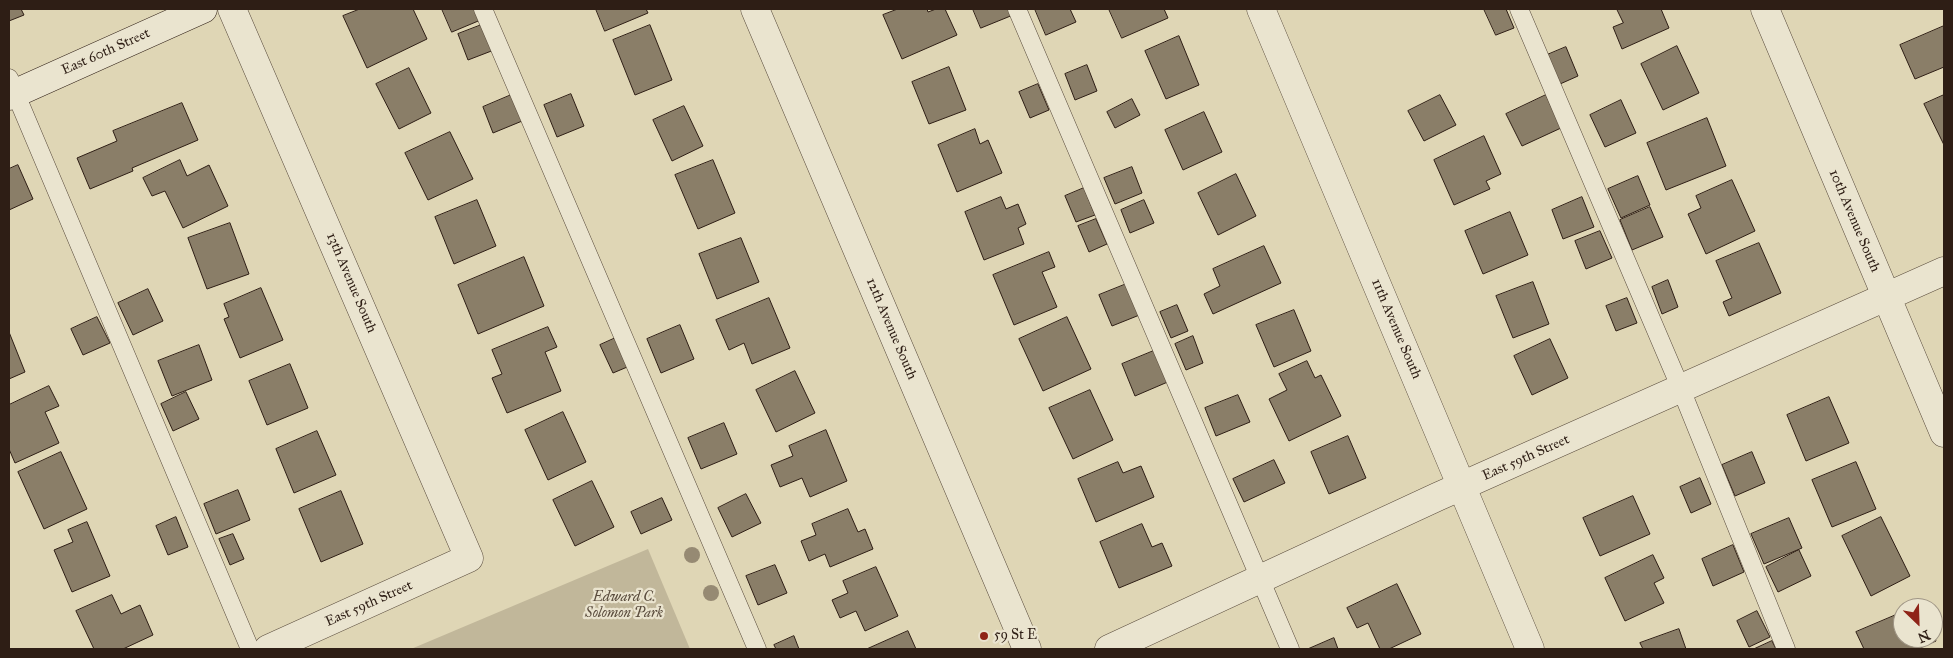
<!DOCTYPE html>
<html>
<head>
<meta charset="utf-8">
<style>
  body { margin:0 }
  #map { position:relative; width:1953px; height:658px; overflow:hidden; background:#dfd6b5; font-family:"IM FELL Great Primer",serif }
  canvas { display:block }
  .frame { position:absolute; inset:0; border:10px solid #2e1e15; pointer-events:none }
  .north { position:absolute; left:1893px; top:598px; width:50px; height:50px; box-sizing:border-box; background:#eae4cf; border:1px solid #9f9585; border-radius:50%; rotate:156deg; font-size:14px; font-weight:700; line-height:20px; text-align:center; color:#2e1e15 }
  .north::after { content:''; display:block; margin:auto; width:18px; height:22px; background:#8f2418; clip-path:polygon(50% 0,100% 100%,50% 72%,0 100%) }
</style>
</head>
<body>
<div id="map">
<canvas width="1953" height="658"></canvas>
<div class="frame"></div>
<div class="north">N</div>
</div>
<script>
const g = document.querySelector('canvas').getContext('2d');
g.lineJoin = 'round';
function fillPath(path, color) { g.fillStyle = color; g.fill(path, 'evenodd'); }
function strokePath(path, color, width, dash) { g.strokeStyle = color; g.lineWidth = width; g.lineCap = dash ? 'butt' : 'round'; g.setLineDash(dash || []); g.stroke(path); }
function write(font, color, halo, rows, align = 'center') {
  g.font = font + ' "IM FELL Great Primer",serif'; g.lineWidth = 4.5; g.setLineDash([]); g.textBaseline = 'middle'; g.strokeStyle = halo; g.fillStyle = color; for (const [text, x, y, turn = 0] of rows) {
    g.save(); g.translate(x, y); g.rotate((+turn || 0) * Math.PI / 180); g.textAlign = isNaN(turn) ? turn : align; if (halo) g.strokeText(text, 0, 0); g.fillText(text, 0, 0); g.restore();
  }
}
const green = new Path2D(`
  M648 549 690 649H411Z`);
const building = new Path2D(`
  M9 9H21L24 15 9 21Z
  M360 9H413L427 39 367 68 343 16Z
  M442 9H479L483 19 452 32Z
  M596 9H646L648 13 605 31Z
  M898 9H927L928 12 936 9H945L957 35 902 59 883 15Z
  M973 9H1010L1013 15 981 28Z
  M1035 9H1070L1076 22 1046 35Z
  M1109 9H1164L1168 18 1122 38Z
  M1484 9H1506L1514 28 1496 35Z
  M1617 9H1661L1669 28 1622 49 1613 27 1623 23Z
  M484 24 494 50 468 60 458 34Z
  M650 25 672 80 635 95 613 40Z
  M1944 26V67L1915 79 1900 45Z
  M1179 36 1199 85 1166 99 1145 51Z
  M1677 46 1699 93 1663 110 1641 64Z
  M1566 47 1578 76 1560 84 1547 55Z
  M1087 65 1097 91 1075 100 1065 74Z
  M949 67 966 110 929 124 912 82Z
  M409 68 431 113 399 129 376 84Z
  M1038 84 1049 110 1030 118 1019 92Z
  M516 93 527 119 493 133 483 107Z
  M571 94 584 126 557 137 544 105Z
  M1440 95 1456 125 1424 141 1408 111Z
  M1546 95 1561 128 1522 146 1506 114Z
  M1944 95V145L1924 104Z
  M1132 99 1140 115 1115 128 1107 112Z
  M1621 100 1636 133 1605 147 1590 115Z
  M182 103 198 140 132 168 133 171 90 189 77 158 117 141 113 131Z
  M684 106 703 146 672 161 653 120Z
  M1204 112 1222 152 1183 170 1165 130Z
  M1707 118 1726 166 1666 190 1647 143Z
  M975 129 980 144 988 140 1002 173 957 192 938 145Z
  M450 132 473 179 428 200 405 153Z
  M1484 136 1501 174 1486 181 1490 189 1454 205 1434 160Z
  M180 160 187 176 209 165 228 206 183 228 165 191 152 196 143 178Z
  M713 160 735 213 698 229 675 175Z
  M18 165 33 199 9 210V169Z
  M1132 167 1142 193 1115 204 1104 178Z
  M1236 174 1256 216 1218 235 1198 193Z
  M1638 176 1650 205 1621 218 1608 189Z
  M1732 180 1755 231 1706 254 1688 214 1701 208 1696 196Z
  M1084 188 1095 215 1076 222 1065 196Z
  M1001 197 1006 209 1018 204 1026 224 1018 228 1024 244 984 260 965 212Z
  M1582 197 1594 227 1563 239 1552 210Z
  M477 200 496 246 454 264 435 217Z
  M1144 200 1154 223 1130 233 1121 210Z
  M1650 207 1663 237 1632 250 1620 220Z
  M1510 212 1528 255 1483 274 1465 231Z
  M1096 219 1107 244 1089 252 1078 226Z
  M230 223 249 274 207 289 188 238Z
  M1600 231 1612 258 1586 269 1575 241Z
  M741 238 759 282 717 299 699 254Z
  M1759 243 1781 293 1729 316 1723 302 1732 298 1716 261Z
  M1264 246 1281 283 1213 314 1204 294 1220 286 1213 269Z
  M1049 252 1055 267 1042 272 1057 307 1014 325 993 275Z
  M524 257 544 306 478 334 458 285Z
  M1668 280 1678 307 1662 314 1652 287Z
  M1533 282 1549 324 1513 338 1496 296Z
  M1129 283 1142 314 1112 326 1099 295Z
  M261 288 283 340 240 358 224 319 229 317 224 304Z
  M148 289 163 321 133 335 118 303Z
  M769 298 790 348 752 364 744 343 729 350 716 320Z
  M1627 298 1637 323 1616 331 1606 306Z
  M1177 305 1188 331 1171 338 1160 312Z
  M1294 310 1311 351 1274 367 1256 325Z
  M97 317 110 343 83 355 71 329Z
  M1067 317 1091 369 1043 391 1019 339Z
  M680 325 694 359 661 373 647 339Z
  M548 327 557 347 545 352 561 391 507 413 492 378 502 374 492 350Z
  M9 332 25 372 9 379Z
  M620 336 632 365 613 373 600 345Z
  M1193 336 1203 363 1186 370 1175 344Z
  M1550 339 1568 378 1532 395 1514 356Z
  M199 345 212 380 172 396 158 361Z
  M1156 350 1170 381 1135 396 1122 364Z
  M1307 361 1315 378 1321 375 1341 416 1289 441 1269 399 1287 390 1279 374Z
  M290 364 308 408 267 425 249 381Z
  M795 371 815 413 776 432 756 390Z
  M49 386 59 406 45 412 59 443 15 463 9 449V405Z
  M1090 390 1113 440 1073 459 1049 408Z
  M186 392 199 419 173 431 161 404Z
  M1238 395 1250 422 1216 436 1205 408Z
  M1829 397 1849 443 1806 461 1787 415Z
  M563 412 586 462 548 480 525 430Z
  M724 423 737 454 701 469 688 438Z
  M826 430 847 481 810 497 802 478 780 487 771 465 793 456 789 446Z
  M317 431 336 475 294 493 276 449Z
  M1348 436 1366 478 1329 494 1311 452Z
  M61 452 87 509 44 529 18 472Z
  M1752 452 1765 483 1735 496 1722 465Z
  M1274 460 1285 483 1244 502 1233 479Z
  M1118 462 1123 473 1141 466 1154 497 1096 522 1078 479Z
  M1856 462 1876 509 1832 527 1812 480Z
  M1700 478 1711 504 1691 513 1680 487Z
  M592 481 614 527 575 546 553 500Z
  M238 490 250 520 216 534 204 504Z
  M341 491 363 544 321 562 299 509Z
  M746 494 761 523 732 537 718 508Z
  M1633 496 1650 534 1600 556 1583 518Z
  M662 498 672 520 641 534 631 512Z
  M848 509 858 532 865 529 873 549 830 567 825 554 809 561 801 541 816 535 812 524Z
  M176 517 188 547 168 555 156 526Z
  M1881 517 1910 576 1871 596 1842 536Z
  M1789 518 1802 548 1764 564 1751 534Z
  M87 522 110 576 72 592 54 550 73 542 68 530Z
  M1142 524 1152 547 1162 543 1172 566 1119 588 1100 542Z
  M233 534 244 559 230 565 219 539Z
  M1733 545 1744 572 1713 586 1702 559Z
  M1799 550 1811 576 1778 592 1766 567Z
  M1653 555 1664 578 1654 583 1664 603 1625 621 1605 578Z
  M775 565 787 593 758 605 746 576Z
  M876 567 898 616 865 631 856 611 840 618 832 600 848 593 843 581Z
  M1397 584 1421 634 1389 649H1380L1368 623 1357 628 1347 608Z
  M112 595 121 614 140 605 153 635 123 649H94L76 611Z
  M1757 611 1770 637 1749 647 1737 621Z
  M1903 612V638H1933V634L1936 641 1918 649H1864L1856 632Z
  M1679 629 1686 649H1643L1640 643Z
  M908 631 916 649H867Z
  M794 636 799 649H776L774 645Z
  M1334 638 1338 649H1308Z
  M1772 641 1776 649H1754Z`);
const lane = new Path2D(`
  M483 9 757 649
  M1017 9 1290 649
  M1519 9 1681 389 1786 649
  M9 78 250 649`);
const street = new Path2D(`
  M232 9 469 558 268 649
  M755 9 1027 649
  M1261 9 1530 649
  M1765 9 1944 433
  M1109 649 1437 497 1944 271`);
const secondary = new Path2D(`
  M9 96 203 9`);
const trees = [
  [692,555],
  [711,593]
];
const markers = [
  [984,636,5,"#8f2418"]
];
const streetNames = [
  ["East 60th Street",106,52,-24],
  ["10th Avenue South",1854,221,67],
  ["13th Avenue South",351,283,67],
  ["12th Avenue South",891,329,67],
  ["11th Avenue South",1396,329,67],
  ["East 59th Street",1526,458,-24],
  ["East 59th Street",369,604,-24]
];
const parkNames = [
  ["Edward C.",624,598],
  ["Solomon Park",624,614]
];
const poiNames = [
  ["59 St E",994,636]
];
fillPath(green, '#c1b79a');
fillPath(building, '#8a7e68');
strokePath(building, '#2e1e15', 1);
strokePath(lane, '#5a4c3d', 19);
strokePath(street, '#5a4c3d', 29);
strokePath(secondary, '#2e1e15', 29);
strokePath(lane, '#eae4cf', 18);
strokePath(street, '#eae4cf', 28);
strokePath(secondary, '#eae4cf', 28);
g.fillStyle = '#968a73';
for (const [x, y] of trees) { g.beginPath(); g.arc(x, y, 8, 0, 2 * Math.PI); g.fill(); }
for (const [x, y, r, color] of markers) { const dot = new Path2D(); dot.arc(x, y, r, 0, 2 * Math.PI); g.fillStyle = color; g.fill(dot); strokePath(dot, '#eae4cf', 2); }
write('14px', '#2e1e15', '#eae4cf', streetNames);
write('italic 14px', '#5a4c3d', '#eae4cf', parkNames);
write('14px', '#2e1e15', '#eae4cf', poiNames, 'left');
</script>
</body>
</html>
